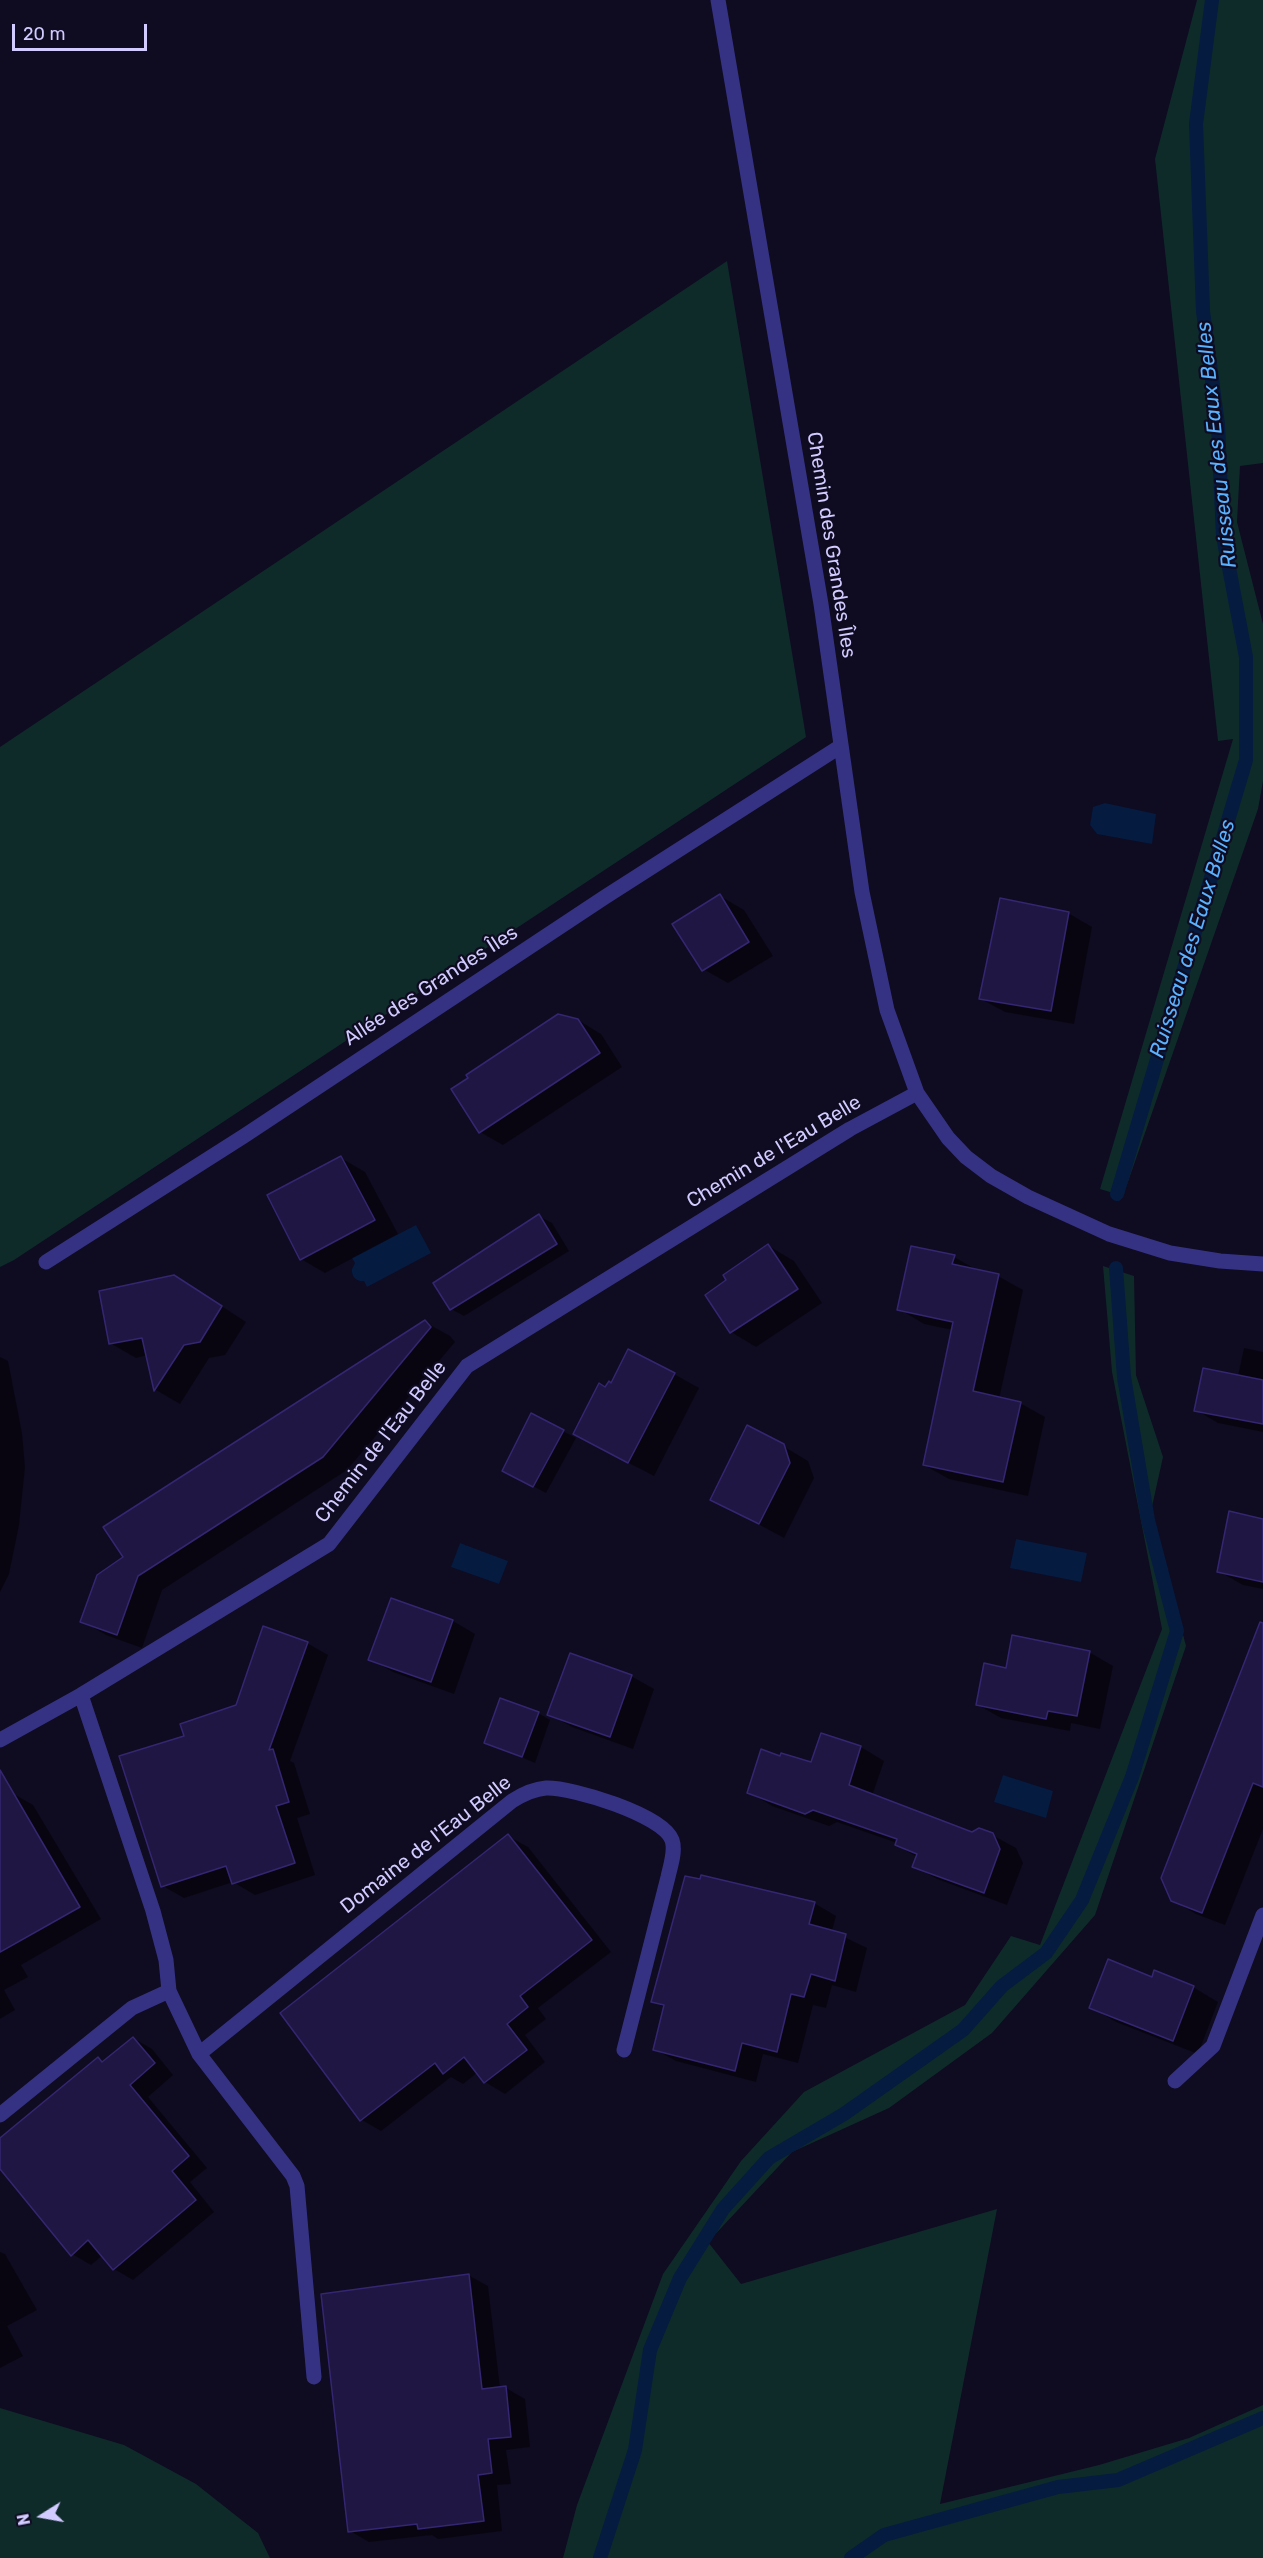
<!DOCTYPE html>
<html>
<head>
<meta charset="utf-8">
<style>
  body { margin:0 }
  #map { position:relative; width:1263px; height:2558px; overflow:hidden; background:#0f0b21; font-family:Rubik,sans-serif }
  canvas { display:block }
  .north { position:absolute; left:12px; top:2486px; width:60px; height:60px; -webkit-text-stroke:4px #0f0b21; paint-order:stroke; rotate:259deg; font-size:16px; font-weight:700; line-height:24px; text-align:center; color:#d1cbff }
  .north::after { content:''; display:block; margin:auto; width:21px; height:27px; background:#d1cbff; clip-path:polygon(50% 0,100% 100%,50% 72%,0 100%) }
  .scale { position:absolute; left:12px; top:24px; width:135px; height:27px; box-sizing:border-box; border:3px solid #d1cbff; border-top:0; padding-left:8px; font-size:18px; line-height:21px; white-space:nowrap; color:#d1cbff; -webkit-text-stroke:4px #0f0b21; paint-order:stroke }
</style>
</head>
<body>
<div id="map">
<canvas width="1263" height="2558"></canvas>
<div class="north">N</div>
<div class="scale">20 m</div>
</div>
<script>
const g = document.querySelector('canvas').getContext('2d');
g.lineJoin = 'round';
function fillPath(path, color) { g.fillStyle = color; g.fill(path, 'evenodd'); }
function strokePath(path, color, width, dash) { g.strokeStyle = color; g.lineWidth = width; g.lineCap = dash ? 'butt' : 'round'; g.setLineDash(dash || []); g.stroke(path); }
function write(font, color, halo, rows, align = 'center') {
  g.font = font + ' Rubik,sans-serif'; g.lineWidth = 4.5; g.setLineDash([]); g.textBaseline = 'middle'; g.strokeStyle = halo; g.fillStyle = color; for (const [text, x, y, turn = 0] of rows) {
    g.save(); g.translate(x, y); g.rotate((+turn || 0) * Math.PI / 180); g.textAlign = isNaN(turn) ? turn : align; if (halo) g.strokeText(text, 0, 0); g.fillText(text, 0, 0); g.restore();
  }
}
const green = new Path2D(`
  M1197 0H1263V463L1240 466 1237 522 1263 624V781L1258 809 1123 1196 1100 1189 1233 739 1218 741 1155 159Z
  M727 261 806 737 14 1260 0 1267V747Z
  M1103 1266 1134 1276 1136 1375 1163 1457 1151 1511 1186 1646 1095 1915 992 2033 889 2108 792 2152 708 2242 741 2284 997 2209 940 2504 1099 2465 1189 2438 1263 2405V2558H563L577 2505 663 2274 741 2161 804 2092 965 2005 1011 1936 1040 1945 1162 1629 1112 1372Z
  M0 2408 124 2445 196 2484 258 2533 270 2558H0Z`);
const water = new Path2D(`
  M1105 803 1156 814 1152 844 1097 834 1090 825 1093 807Z
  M416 1225 431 1253 367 1287 364 1281C357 1282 351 1277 352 1269L355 1263 352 1258Z
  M1016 1539 1087 1553 1081 1582 1010 1568Z
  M460 1543 508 1561 499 1584 451 1567Z
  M1003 1775 1053 1791 1046 1818 994 1802Z`);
const shadow = new Path2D(`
  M720 896 744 910 773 956 728 983 703 969Z
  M1068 913 1092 927 1074 1024 1005 1012 981 999Z
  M578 1020 601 1034 622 1067 503 1145 480 1132Z
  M341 1158 365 1172 398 1234 325 1273 301 1259Z
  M539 1216 552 1223 569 1251 464 1316 451 1309Z
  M769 1246 794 1261 822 1303 756 1347 731 1332 728 1281Z
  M954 1257 979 1271 998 1276 1023 1290 999 1399 1020 1403 1045 1417 1028 1496 949 1479 924 1465 953 1330 924 1324 899 1309Z
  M200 1292 246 1322 225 1355 209 1358 180 1404 156 1390 148 1355 136 1358 110 1343Z
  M425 1322 450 1336 455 1342 347 1470 162 1590 142 1648 106 1635 82 1621 125 1558Z
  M1244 1348 1263 1352V1432L1218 1423 1196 1410 1238 1376Z
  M0 1357 8 1361 22 1433 25 1467 19 1525 9 1574 0 1592Z
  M674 1374 699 1388 654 1476 600 1448 606 1389 612 1385Z
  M532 1415 576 1438 546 1493 516 1477Z
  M783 1446 808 1461 814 1478 784 1538 712 1499Z
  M1263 1520V1589L1243 1585 1218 1571Z
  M392 1600 453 1621 475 1634 454 1694 393 1672 370 1659Z
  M307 1643 328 1655 290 1761 294 1763 310 1814 297 1818 315 1875 255 1895 233 1882 184 1898 163 1886 186 1737 237 1707Z
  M1089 1652 1113 1666 1100 1729 1071 1723 1070 1731 1001 1718 978 1705 1008 1669Z
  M1263 1672V1829L1225 1925 1196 1914 1172 1900Z
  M631 1676 654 1689 633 1749 572 1727 549 1714Z
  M538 1713 550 1720 535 1763 486 1742Z
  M822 1735 861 1747 884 1761 872 1796 972 1834 992 1835 1016 1848 1023 1863 1007 1905 937 1879 914 1866 917 1857 896 1845 897 1843 837 1822 829 1826 772 1806 749 1792 781 1758 812 1764Z
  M12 1793 33 1805 101 1919 21 1965 28 1977 4 1990 15 2010 0 2019V1800Z
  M508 1836 528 1847 611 1952 538 2008 546 2019 525 2035 545 2062 505 2094 485 2082 478 2072 463 2084 451 2077 381 2131 362 2120Z
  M814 1903 836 1916 832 1931 867 1948 856 1992 832 1985 826 2008 813 2005 798 2063 763 2054 756 2082 676 2061 654 2049 665 2008 653 2001Z
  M1153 1979 1193 1987 1218 2002 1198 2054 1116 2022 1091 2007Z
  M133 2038 152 2049 173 2075 148 2097 207 2168 190 2182 214 2212 133 2280 114 2269 103 2255 91 2265 72 2254 0 2159V2140L98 2059 104 2062Z
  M0 2252 5 2254 37 2310 7 2326 23 2356 0 2368Z
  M468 2275 488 2286 500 2388H506L525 2399 530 2447 506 2450 511 2484 497 2485 502 2531 438 2539 432 2535 369 2542 350 2531Z`);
const stream = new Path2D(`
  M1117 1194 1246 760V657L1223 536 1218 425 1203 311 1196 124 1212 0
  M600 2558 635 2450 650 2350 680 2278 723 2209 769 2158 844 2114 963 2030 1002 1986 1046 1953 1082 1900 1132 1777 1177 1631 1148 1520 1124 1377 1116 1268
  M851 2558 884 2535 1058 2487 1118 2480 1263 2418`);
const building = new Path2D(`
  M720 894 749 942 702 971 672 924Z
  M1000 898 1069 912 1051 1011 979 999Z
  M558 1014 578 1019 600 1053 479 1133 451 1089 468 1078 466 1075Z
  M341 1156 375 1220 300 1260 267 1195Z
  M539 1214 557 1244 450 1310 433 1283Z
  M768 1244 798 1289 730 1333 705 1295 726 1280 723 1275Z
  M911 1246 955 1255 952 1264 999 1274 973 1391 1021 1402 1003 1482 923 1465 953 1322 897 1310Z
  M174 1275 222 1306 200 1342 184 1345 154 1391 142 1338 109 1344 99 1291Z
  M425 1320 431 1327 323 1457 138 1576 117 1635 80 1622 97 1575 123 1557 103 1527Z
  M628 1349 675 1373 628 1463 573 1434 599 1383 605 1387 609 1381 611 1383Z
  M1203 1368 1263 1380V1424L1194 1411Z
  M531 1413 564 1430 533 1487 502 1471Z
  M747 1425 784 1444 790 1463 759 1524 710 1500Z
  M1229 1511 1263 1519V1582L1217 1572Z
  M391 1598 453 1620 431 1682 368 1660Z
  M1260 1622 1263 1623V1787L1253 1783 1202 1913 1171 1901 1161 1878Z
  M263 1626 308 1642 269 1750 273 1749 289 1802 276 1806 295 1863 232 1884 226 1866 161 1887 119 1756 184 1736 180 1724 236 1705Z
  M1012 1635 1090 1651 1077 1716 1048 1711 1046 1719 976 1705 984 1663 1006 1668Z
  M570 1653 632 1675 610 1737 547 1715Z
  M500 1698 539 1712 522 1757 484 1743Z
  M821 1733 861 1746 849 1785 972 1832 979 1828 993 1833 1000 1849 984 1893 912 1867 917 1854 895 1845 897 1839 813 1810 805 1814 747 1793 761 1749 780 1756 781 1753 811 1762Z
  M0 1770 80 1907 0 1952Z
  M508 1834 592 1940 520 1996 528 2007 507 2024 527 2050 484 2083 464 2057 443 2074 435 2063 360 2121 280 2013Z
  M701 1875 815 1902 809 1924 846 1934 835 1981 811 1974 804 1997 791 1994 777 2052 742 2043 735 2071 653 2050 664 2005 651 2002 685 1876 700 1879Z
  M1108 1959 1152 1977 1154 1970 1194 1986 1173 2041 1089 2008Z
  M133 2037 155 2063 130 2085 189 2156 172 2171 196 2200 113 2270 88 2240 71 2256 0 2169V2138L98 2057 102 2062Z
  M469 2274 482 2389 506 2386 511 2437 488 2439 492 2473 478 2475 484 2521 418 2529 417 2524 348 2532 321 2294Z`);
const minor = new Path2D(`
  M718 0 821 604 862 892 887 1010 917 1093 948 1138 966 1157 991 1176 1028 1197 1109 1234 1170 1253 1220 1261 1263 1264
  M46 1262 244 1136 605 897 841 746
  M81 1695 153 1911 166 1960 169 1991 199 2054 293 2176 297 2186 314 2377
  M0 1740 81 1695 329 1544 467 1366 850 1129 917 1093
  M199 2054 512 1801C523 1794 533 1789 546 1788 572 1787 663 1815 672 1840 676 1851 670 1867 668 1877L624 2050
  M1175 2081 1213 2046 1263 1915
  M0 2115 132 2008 169 1991`);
const streetNames = [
  ["Chemin des Grandes Îles",831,545,81],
  ["Allée des Grandes Îles",431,986,-33],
  ["Chemin de l'Eau Belle",774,1152,-31],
  ["Chemin de l'Eau Belle",381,1442,-52],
  ["Domaine de l'Eau Belle",426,1845,-38]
];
const waterNames = [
  ["Ruisseau des Eaux Belles",1217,445,-96],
  ["Ruisseau des Eaux Belles",1193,939,-73]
];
fillPath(green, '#0e2b2a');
fillPath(water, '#051b40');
fillPath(shadow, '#0007');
strokePath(stream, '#051b40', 14);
fillPath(building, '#1f1643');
strokePath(building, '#352671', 1.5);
strokePath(minor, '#353284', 15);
write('20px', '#d1cbff', '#0f0b21', streetNames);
write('italic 21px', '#59b2ff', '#0f0b21', waterNames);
</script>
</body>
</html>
